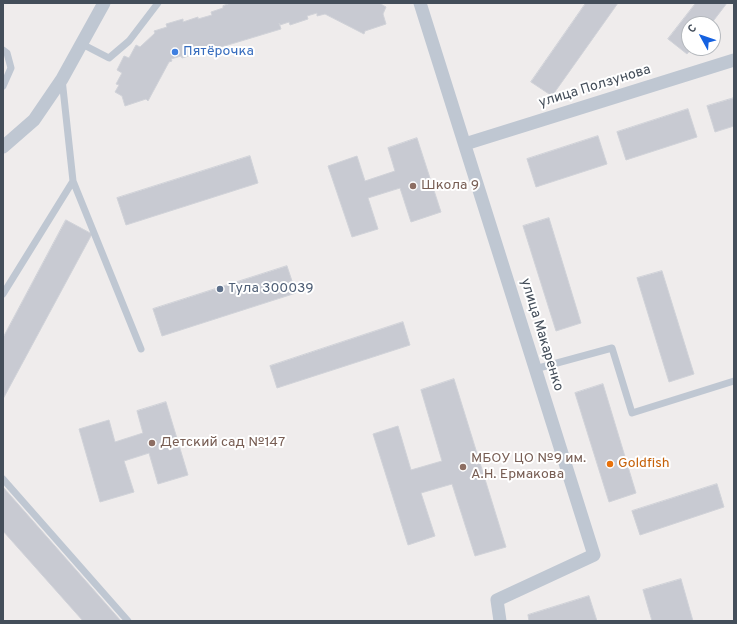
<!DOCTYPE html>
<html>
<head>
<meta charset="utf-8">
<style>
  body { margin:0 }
  #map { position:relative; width:737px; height:624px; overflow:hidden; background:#efecec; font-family:Overpass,sans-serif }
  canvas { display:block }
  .frame { position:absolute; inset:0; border:4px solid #444e5a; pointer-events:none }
  .north { position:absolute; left:681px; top:16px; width:40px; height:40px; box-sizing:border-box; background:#fff; border:1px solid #b4b8bd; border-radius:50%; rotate:310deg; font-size:11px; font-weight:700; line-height:16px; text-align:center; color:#444e5a }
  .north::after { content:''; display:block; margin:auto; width:14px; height:18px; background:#1561e0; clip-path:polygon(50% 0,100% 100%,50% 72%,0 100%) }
</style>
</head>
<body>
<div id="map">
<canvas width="737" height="624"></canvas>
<div class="frame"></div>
<div class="north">С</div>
</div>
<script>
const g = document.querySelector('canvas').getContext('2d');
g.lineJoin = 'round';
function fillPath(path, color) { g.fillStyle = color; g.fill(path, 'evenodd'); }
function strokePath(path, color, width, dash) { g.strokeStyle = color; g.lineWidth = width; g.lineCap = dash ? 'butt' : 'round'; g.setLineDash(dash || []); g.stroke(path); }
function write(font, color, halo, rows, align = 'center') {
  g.font = font + ' Overpass,sans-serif'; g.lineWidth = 4; g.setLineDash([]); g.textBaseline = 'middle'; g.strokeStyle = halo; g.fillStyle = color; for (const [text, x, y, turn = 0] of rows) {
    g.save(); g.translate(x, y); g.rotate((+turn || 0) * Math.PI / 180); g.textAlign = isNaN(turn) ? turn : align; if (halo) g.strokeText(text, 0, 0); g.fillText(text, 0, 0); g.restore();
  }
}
const building = new Path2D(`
  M231 3H379L386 7 383 14 386 24 365 31 364 34 325 14 317 16V13L307 16 308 19 290 25 289 22 280 25 279 23 281 29 208 51 207 48 199 50V53L182 58 181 56 171 59 172 61 169 62 148 101 146 99 125 106 122 96 115 92 119 85 116 84 122 73 117 70 124 56 129 58 136 45 140 47 155 33 154 31 167 27 166 24 183 19V22L198 17V19L212 15 211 12 223 8V6Z
  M586 3H618L552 96 531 82Z
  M696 3H727L711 24H689V48H692L687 54 668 39Z
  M734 98V126L715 132 707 106Z
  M688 109 697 137 626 160 617 132Z
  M598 136 607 164 536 187 527 159Z
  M417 138 441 212 411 222 400 188 368 198 378 229 352 237 328 166 357 156 365 181 395 171 388 148Z
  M250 156 258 183 126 225 117 198Z
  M549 218 581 323 556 331 523 226Z
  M66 220 92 234 3 399V338Z
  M287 266 296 293 162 336 153 309Z
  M662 271 694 374 669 382 637 278Z
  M403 322 410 345 277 388 270 366Z
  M454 379 506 547 475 556 452 484 421 493 435 536 408 545 373 434 398 426 411 470 442 461 421 390Z
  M603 384 636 493 609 502 575 393Z
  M166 402 188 475 158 484 149 453 124 461 134 492 100 502 79 429 109 420 115 442 143 433 137 411Z
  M717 484 724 507 640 535 632 511Z
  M3 487 121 621H83L3 531Z
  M681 579 693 621H652L643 590Z
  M589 596 597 621H529L528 615Z`);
const lane = new Path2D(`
  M82 44 109 58 129 41 158 3
  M3 50 7 53 11 68 3 86
  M73 181 141 349
  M3 294 73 181 62 79
  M535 369 612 348 632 413 734 381
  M3 479 128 621`);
const street = new Path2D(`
  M420 3 594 555 497 600 500 621
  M465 144 734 60
  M3 147 34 120 62 79 104 3`);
const markers = [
  [175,52,4,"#3f7fe0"],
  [413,186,4,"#8d6e63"],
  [220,289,4,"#5c6f8a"],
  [152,443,4,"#8d6e63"],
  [610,464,4,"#e8710a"],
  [463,467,4,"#8d6e63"]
];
const shopNames = [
  ["Пятёрочка",183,52]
];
const streetNames = [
  ["улица Ползунова",595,87,-17],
  ["улица Макаренко",541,335,73]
];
const educationNames = [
  ["Школа 9",421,186],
  ["Детский сад №147",160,443],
  ["МБОУ ЦО №9 им.",471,459],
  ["А.Н. Ермакова",471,475]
];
const serviceNames = [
  ["Тула 300039",228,289]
];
const foodNames = [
  ["Goldfish",618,464]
];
fillPath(building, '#c8cad2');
strokePath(building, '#d0d2d8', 1);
strokePath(lane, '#bfc7d2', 7);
strokePath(street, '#bfc7d2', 13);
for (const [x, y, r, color] of markers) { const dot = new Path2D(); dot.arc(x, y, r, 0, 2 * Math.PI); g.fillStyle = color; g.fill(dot); strokePath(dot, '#fff', 1.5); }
write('14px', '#366cbe', '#fff', shopNames, 'left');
write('14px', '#444e5a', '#fff', streetNames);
write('14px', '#785e54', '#fff', educationNames, 'left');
write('14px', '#4e5e75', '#fff', serviceNames, 'left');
write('14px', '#c56008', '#fff', foodNames, 'left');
</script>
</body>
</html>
